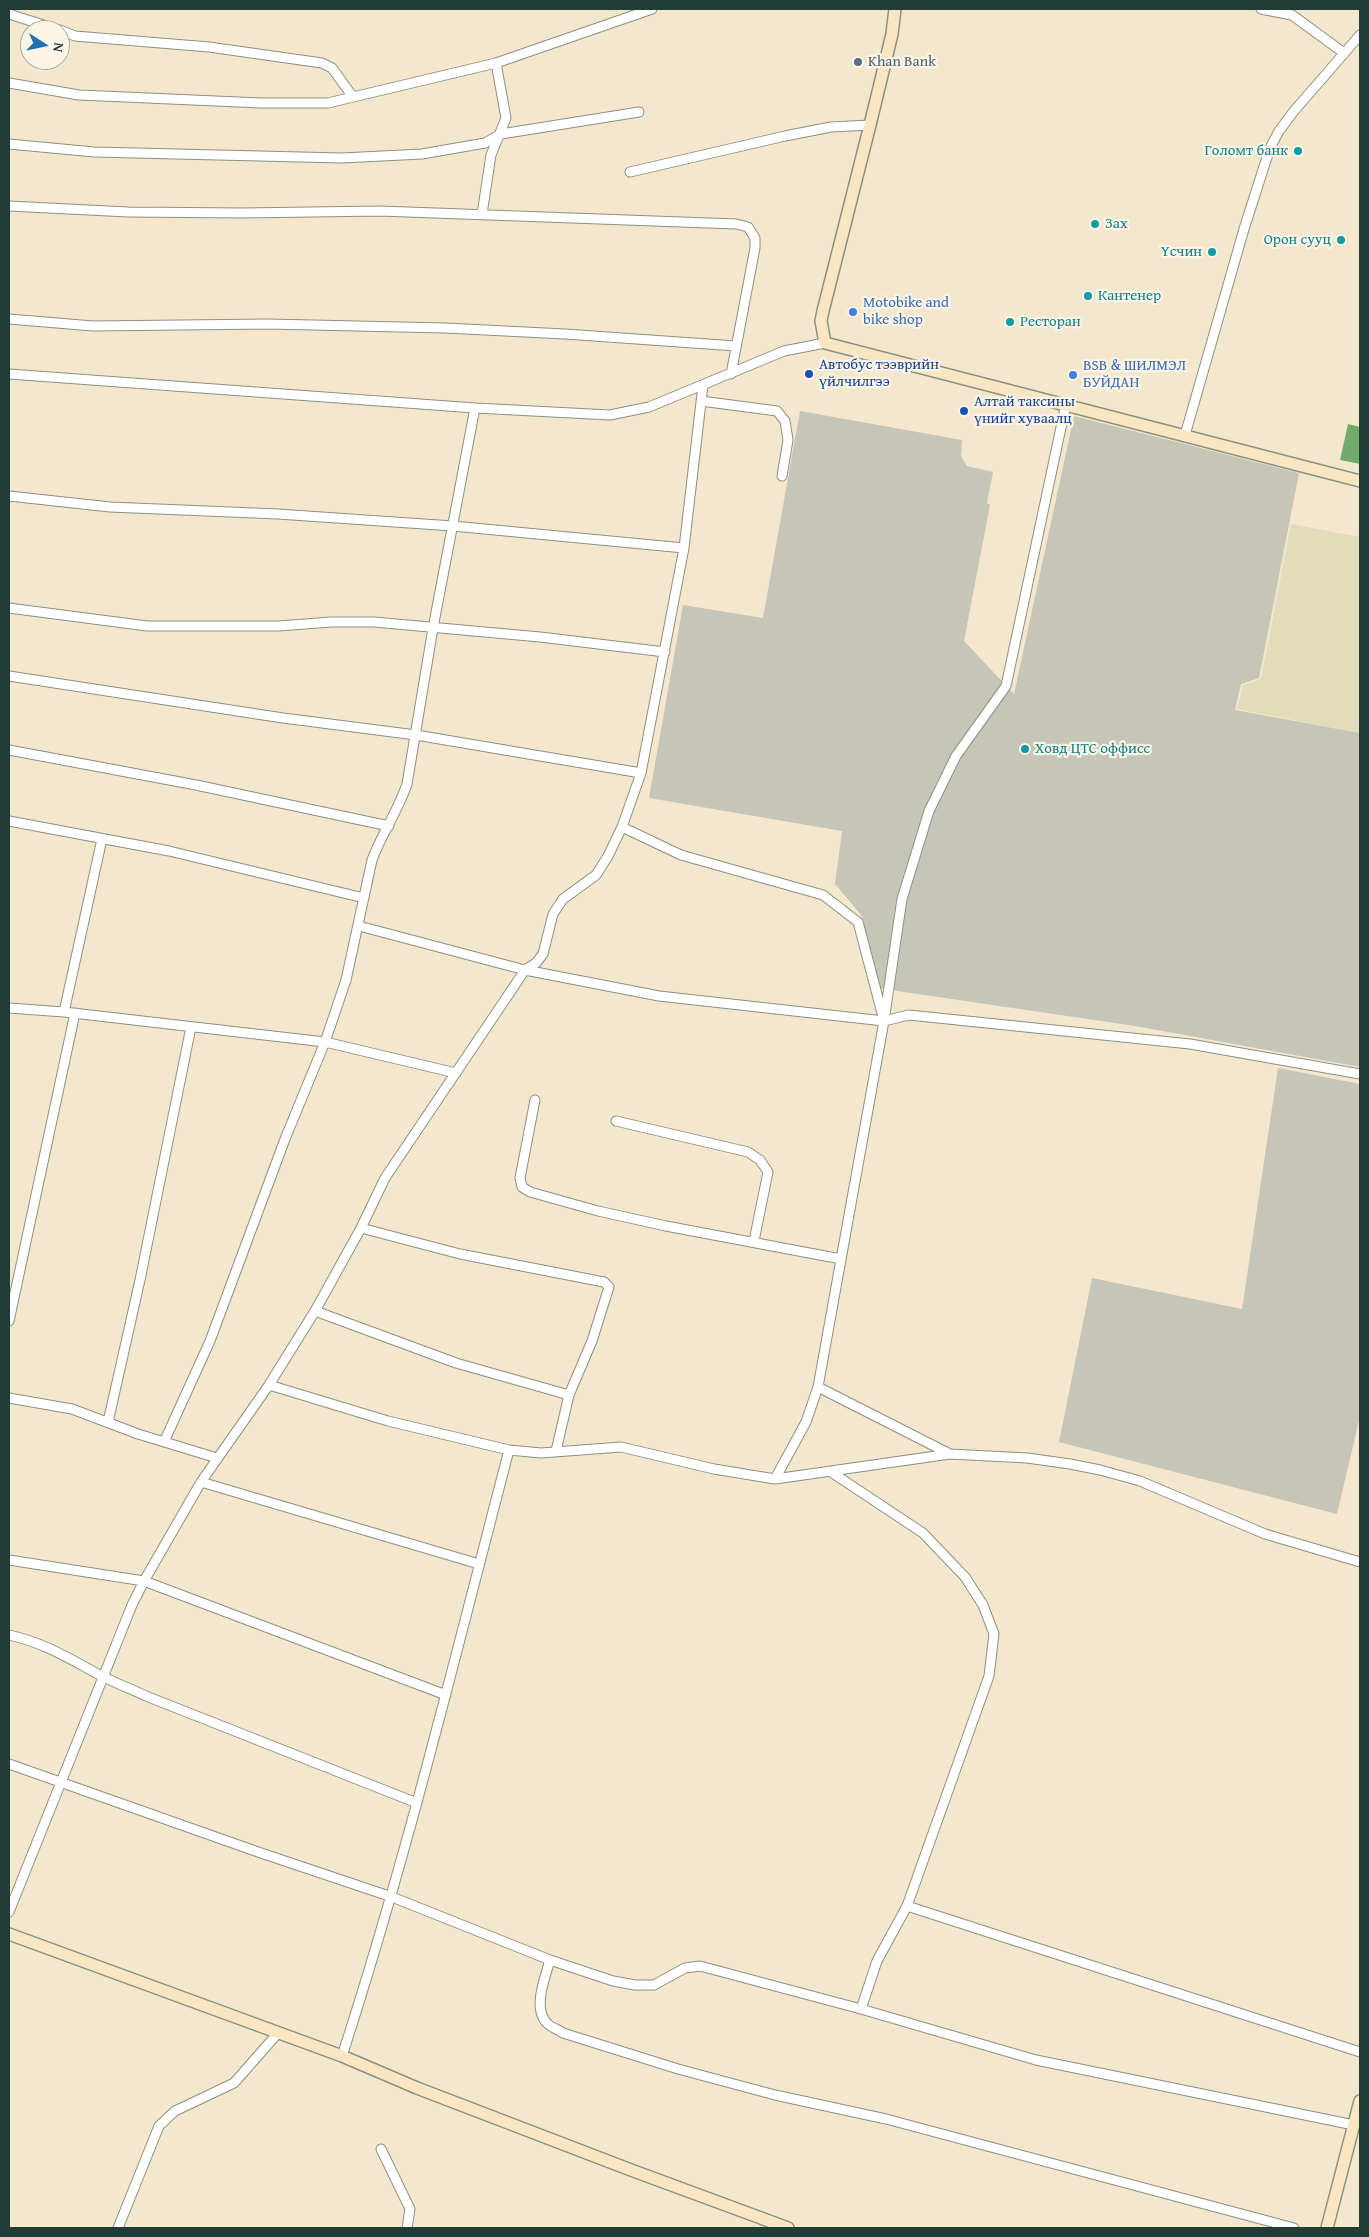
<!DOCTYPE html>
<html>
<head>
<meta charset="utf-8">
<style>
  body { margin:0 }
  #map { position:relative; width:1369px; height:2237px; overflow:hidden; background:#f5e7cd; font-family:"Gentium Book Plus",serif }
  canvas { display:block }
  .frame { position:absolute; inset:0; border:10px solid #1f3d34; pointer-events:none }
  .north { position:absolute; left:20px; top:20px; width:50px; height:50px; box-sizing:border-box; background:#fcf5e5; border:1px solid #a4ab9e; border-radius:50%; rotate:100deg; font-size:14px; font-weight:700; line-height:20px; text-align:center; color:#1f3d34 }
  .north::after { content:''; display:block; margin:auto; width:18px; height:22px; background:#1f6fb2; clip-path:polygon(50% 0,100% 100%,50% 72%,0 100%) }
</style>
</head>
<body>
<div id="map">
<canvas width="1369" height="2237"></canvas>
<div class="frame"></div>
<div class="north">N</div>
</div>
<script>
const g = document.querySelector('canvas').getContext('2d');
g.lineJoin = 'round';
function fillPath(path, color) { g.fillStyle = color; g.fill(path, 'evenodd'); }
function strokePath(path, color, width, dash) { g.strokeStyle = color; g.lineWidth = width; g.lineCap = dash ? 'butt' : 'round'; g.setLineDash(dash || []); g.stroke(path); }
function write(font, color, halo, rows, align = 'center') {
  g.font = font + ' "Gentium Book Plus",serif'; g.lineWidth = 4.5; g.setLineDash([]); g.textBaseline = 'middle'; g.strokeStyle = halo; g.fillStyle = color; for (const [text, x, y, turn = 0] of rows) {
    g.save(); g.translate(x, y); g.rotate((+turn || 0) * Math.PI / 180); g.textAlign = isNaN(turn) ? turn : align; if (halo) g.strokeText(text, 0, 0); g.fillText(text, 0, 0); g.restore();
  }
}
const built = new Path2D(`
  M1291 524 1360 537V733L1237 709 1243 685 1261 679Z`);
const industrial = new Path2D(`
  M800 411 962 440 961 456 967 466 993 472 987 503 990 505 964 641 1014 694 1074 416 1299 473 1259 678 1241 684 1235 710 1360 733V1067L1135 1026 877 988 862 916 835 884 842 831 649 798 683 605 763 618Z
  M1278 1068 1360 1084V1416L1337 1514 1059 1442 1092 1278 1242 1309Z`);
const forest = new Path2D(`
  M1348 424 1360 427V464L1340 460Z`);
const street = new Path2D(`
  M1261 9 1292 15 1344 53
  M9 14 59 30
  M60 30 75 36 209 47 322 63 332 68 353 97
  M9 83 79 95 261 103H328L496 63 652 9
  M9 144 94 152 342 158 422 154 485 143 501 134 639 112
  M630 172 785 136 831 127 870 125
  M9 206 128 212 243 213 380 211 736 224 748 227 755 238V248L731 374
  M482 214 491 155 506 118 496 63
  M9 319 93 326 268 324 445 328 565 334 736 346
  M9 374 475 408 610 415 649 407 784 351 825 343
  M701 401 777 411 785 421 788 440 782 476
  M1185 435 1244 229 1270 148 1279 131 1294 111 1360 35
  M9 496 110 507 278 514 453 526 684 548
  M9 608 147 626H279L331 622H374L540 637 665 652
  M9 676 283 718 416 735 641 773
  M9 750 196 785 389 826
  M9 821 169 851 364 898
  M622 827 681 855 823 895 858 922 883 1017
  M359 926 525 970 659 996 884 1021 909 1015 1190 1044 1360 1074
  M9 1008 64 1012 325 1042 456 1073
  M64 1012 102 839
  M535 1100 520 1178 522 1187 530 1192 598 1211 666 1226 841 1259
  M616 1121 748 1152 760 1160 768 1172 754 1241
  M361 1228 460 1254 604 1282 609 1287 592 1341 569 1395
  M315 1311 456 1363 569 1395 556 1451
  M9 1321 75 1013
  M269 1385 388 1421 509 1450 541 1453 621 1447 714 1469 775 1479 950 1454 1027 1458 1070 1464 1100 1470 1140 1481 1265 1534 1360 1562
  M818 1387 950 1454
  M9 1398 72 1409 138 1434 217 1458
  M108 1422 140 1280 191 1027
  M164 1442 210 1341 285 1139 325 1042 346 980 372 860C382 833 398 811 407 784L433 628 475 408
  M831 1472 923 1533 965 1577 983 1605 994 1634 989 1676 907 1906 877 1961 861 2009 1036 2060 1354 2125
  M775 1479 806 1422 818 1387 884 1021 902 899 929 811 956 756 1006 686 1066 404
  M201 1482 479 1564
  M9 1560 144 1581 446 1695
  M9 1635C45 1643 68 1658 100 1675 115 1683 131 1689 146 1696L417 1803
  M9 1764 261 1853 392 1897 550 1960C545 1978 531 2011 549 2025 553 2028 559 2030 563 2033L678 2069 775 2095 886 2119 1294 2228
  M907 1906 1360 2052
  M9 1912 132 1605 144 1581 201 1482 269 1385 315 1311 361 1228 385 1178 525 970 536 963 543 954 553 914 563 899 596 875 608 856 622 827 641 773 684 548 703 385
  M550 1960 613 1981 635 1985H654L685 1968 700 1966 861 2009
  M342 2056C407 1856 456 1653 509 1450
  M381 2149 410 2209 407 2228
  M118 2228 159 2126 175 2111 234 2083 278 2033`);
const secondary = new Path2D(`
  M895 9 892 34 870 125 823 311 821 321 825 343 1360 481
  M9 1934 342 2056 417 2088 631 2170 788 2228
  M1327 2228 1360 2101`);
const markers = [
  [858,62,5,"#5c6f8a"],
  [1298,151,5,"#0f9aa8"],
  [1095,224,5,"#0f9aa8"],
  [1341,240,5,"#0f9aa8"],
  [1212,252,5,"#0f9aa8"],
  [1088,296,5,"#0f9aa8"],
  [853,312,5,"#3f7fe0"],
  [1010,322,5,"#0f9aa8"],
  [809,374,5,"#1a4fb4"],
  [1073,375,5,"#3f7fe0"],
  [964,411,5,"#1a4fb4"],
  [1025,749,5,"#0f9aa8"]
];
const serviceNames = [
  ["Khan Bank",868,62]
];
const cultureNames = [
  ["Голомт банк",1288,151,"right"],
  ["Зах",1105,224],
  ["Орон сууц",1331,240,"right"],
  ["Үсчин",1202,252,"right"],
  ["Кантенер",1098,296],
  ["Ресторан",1020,322],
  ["Ховд ЦТС оффисс",1035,749]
];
const shopNames = [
  ["Motobike and",863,303],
  ["bike shop",863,320],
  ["BSB & ШИЛМЭЛ",1083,366],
  ["БУЙДАН",1083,383]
];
const transitNames = [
  ["Автобус тээврийн",819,365],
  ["үйлчилгээ",819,382],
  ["Алтай таксины",974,402],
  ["үнийг хуваалц",974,419]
];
fillPath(built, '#e1dcba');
fillPath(industrial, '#c5c5b8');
fillPath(forest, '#72ab69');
strokePath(street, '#8a9280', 11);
strokePath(secondary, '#8a9280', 14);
strokePath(street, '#fff', 9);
strokePath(secondary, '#fbe6c4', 11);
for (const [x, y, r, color] of markers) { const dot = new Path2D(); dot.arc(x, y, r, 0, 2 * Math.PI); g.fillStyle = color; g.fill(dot); strokePath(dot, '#fcf5e5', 2); }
write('15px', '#4e5e75', '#fcf5e5', serviceNames, 'left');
write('15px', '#0d838f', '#fcf5e5', cultureNames, 'left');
write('15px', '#366cbe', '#fcf5e5', shopNames, 'left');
write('15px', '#164399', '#fcf5e5', transitNames, 'left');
</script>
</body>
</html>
